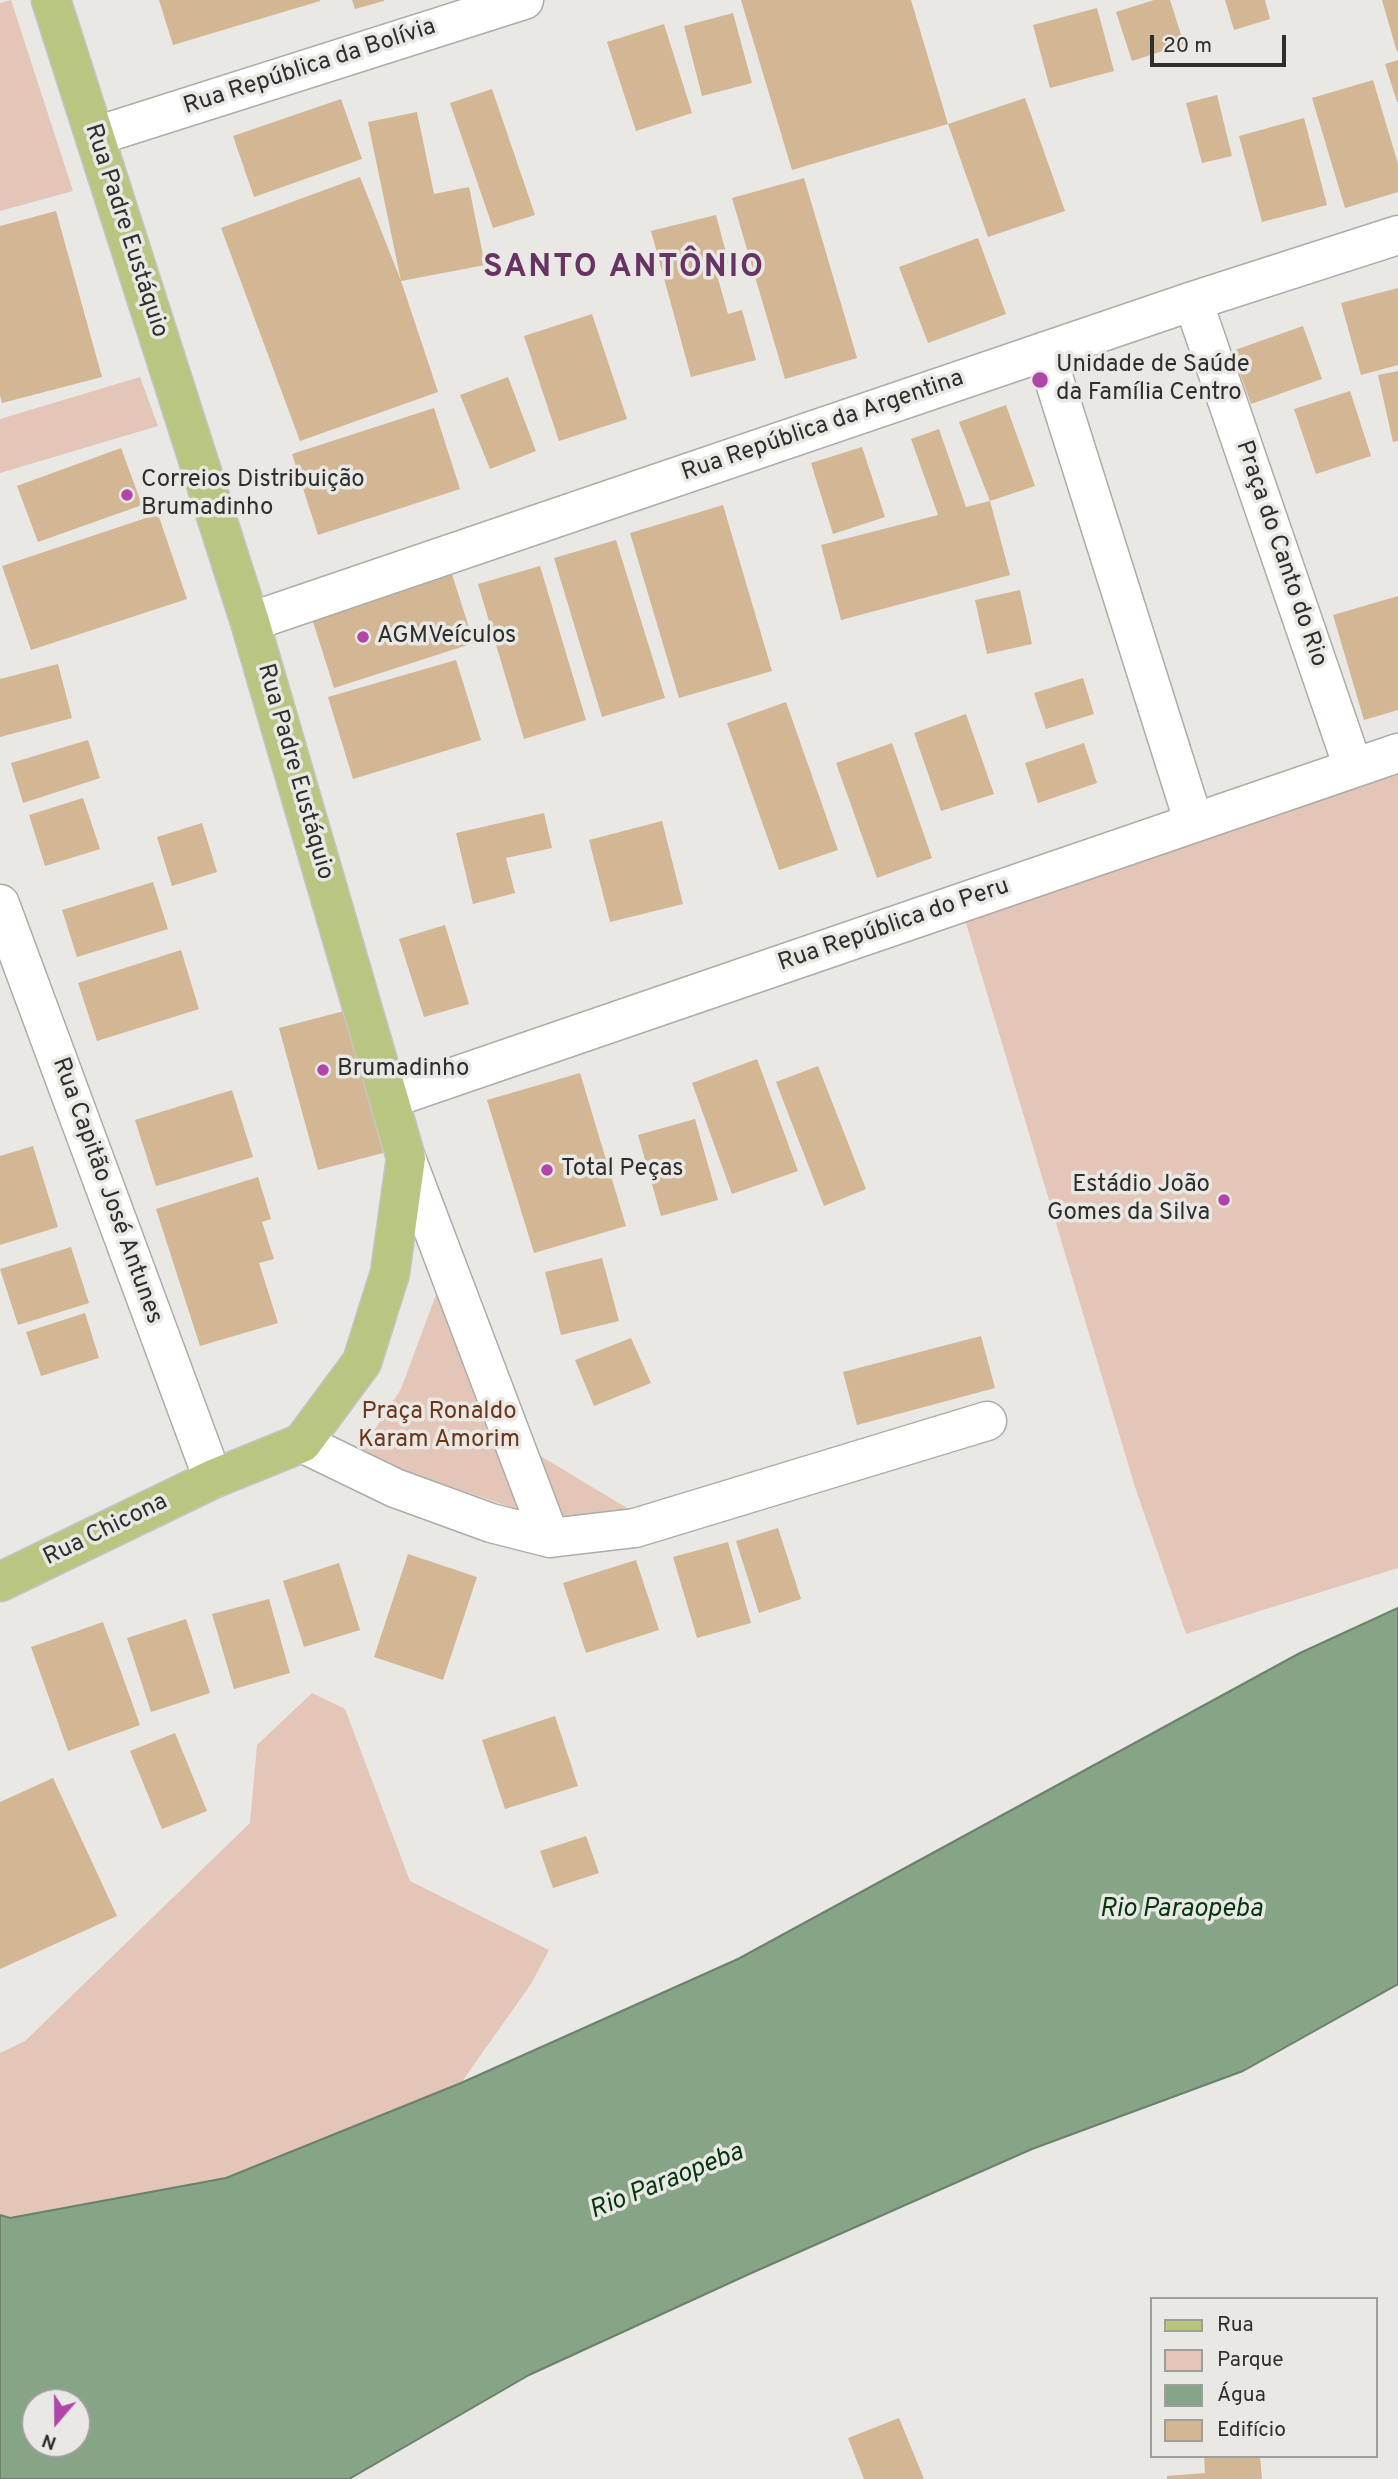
<!DOCTYPE html>
<html>
<head>
<meta charset="utf-8">
<style>
  body { margin:0 }
  #map { position:relative; width:1398px; height:2479px; overflow:hidden; background:#e9e8e4; font-family:Overpass,sans-serif }
  canvas { display:block }
  .legend { position:absolute; left:1150px; top:2297px; width:228px; height:161px; box-sizing:border-box; background:#e9e8e4; border:2px solid #9e9e9a; margin:0; padding:9px 12px; list-style:none; font-size:21px; color:#2e2e2c }
  .legend li { display:flex; align-items:center; gap:14px; height:35px }
  .legend b { width:35px; border:2px solid #9e9e9a }
  .north { position:absolute; left:21px; top:2388px; width:70px; height:70px; box-sizing:border-box; background:#e9e8e4; border:2px solid #9e9e9a; border-radius:50%; rotate:200deg; font-size:19px; font-weight:700; line-height:28px; text-align:center; color:#2e2e2c }
  .north::after { content:''; display:block; margin:auto; width:24px; height:32px; background:#b046a7; clip-path:polygon(50% 0,100% 100%,50% 72%,0 100%) }
  .scale { position:absolute; left:1150px; top:35px; width:136px; height:32px; box-sizing:border-box; border:4px solid #2e2e2c; border-top:0; padding-left:9px; font-size:21px; line-height:24px; white-space:nowrap; color:#2e2e2c; -webkit-text-stroke:5px #e9e8e4; paint-order:stroke }
</style>
</head>
<body>
<div id="map">
<canvas width="1398" height="2479"></canvas>
<ul class="legend">
<li><b style="height:9px;background:#b8c681"></b>Rua</li>
<li><b style="height:19px;background:#e4c6b8"></b>Parque</li>
<li><b style="height:19px;background:#85a586"></b>Água</li>
<li><b style="height:19px;background:#d3b694"></b>Edifício</li>
</ul>
<div class="north">N</div>
<div class="scale">20 m</div>
</div>
<script>
const g = document.querySelector('canvas').getContext('2d');
g.lineJoin = 'round';
function fillPath(path, color) { g.fillStyle = color; g.fill(path, 'evenodd'); }
function strokePath(path, color, width, dash) { g.strokeStyle = color; g.lineWidth = width; g.lineCap = dash ? 'butt' : 'round'; g.setLineDash(dash || []); g.stroke(path); }
function write(font, color, halo, rows, align = 'center') {
  g.font = font + ' Overpass,sans-serif'; g.lineWidth = 7; g.setLineDash([]); g.textBaseline = 'middle'; g.strokeStyle = halo; g.fillStyle = color; for (const [text, x, y, turn = 0] of rows) {
    g.save(); g.translate(x, y); g.rotate((+turn || 0) * Math.PI / 180); g.textAlign = isNaN(turn) ? turn : align; if (halo) g.strokeText(text, 0, 0); g.fillText(text, 0, 0); g.restore();
  }
}
const green = new Path2D(`
  M11 0 73 191 0 211V3Z
  M140 377 158 426 0 473V419Z
  M1398 775V1568L1186 1634 1135 1487 963 913Z
  M440 1284 525 1512 358 1455 401 1389Z
  M524 1446 642 1517 554 1529Z
  M312 1693 345 1709 410 1881 549 1950 531 1984 461 2083 226 2178 10 2218 0 2215V2053L25 2041 250 1823 257 1745Z`);
const water = new Path2D(`
  M1398 1608V1984L1243 2071 1032 2149 747 2275 529 2375 349 2479H0V2215L10 2218 226 2178 461 2083 738 1959 1300 1653ZM35 2402H77V2444H35Z`);
const building = new Path2D(`
  M159 0H320V1L173 45Z
  M352 0H384V1L355 9Z
  M741 0H911L948 124 792 170Z
  M1154 0H1170L1184 44 1132 61 1116 12Z
  M1225 0H1265L1270 19 1234 30Z
  M1382 0H1398V51L1397 52Z
  M1097 8 1114 71 1050 88 1033 25Z
  M733 13 752 83 702 96 684 26Z
  M664 24 692 113 636 131 607 42Z
  M1398 60V102H1397L1385 64Z
  M1373 80 1398 164V192L1345 208 1312 98Z
  M492 89 535 215 493 228 450 103Z
  M1217 95 1232 156 1202 163 1186 103Z
  M1025 98 1065 211 988 237 948 124Z
  M341 99 362 159 254 197 233 136Z
  M417 112 434 194 469 187 485 265 401 281 438 392 300 441 221 228 360 177 401 281 368 122Z
  M1304 118 1327 205 1262 222 1239 136Z
  M804 178 857 358 785 379 732 198Z
  M56 211 102 377 2 403 0 395V226Z
  M716 215 729 264 715 268 728 314 742 310 756 360 691 377 651 231Z
  M978 238 1006 314 928 343 899 267Z
  M1398 288V365L1361 375 1341 303Z
  M592 314 627 419 559 441 524 336Z
  M1303 326 1322 379 1251 404 1232 351Z
  M1398 371V441L1393 442 1378 375Z
  M508 377 536 451 490 469 460 395Z
  M1350 391 1371 456 1316 474 1294 409Z
  M1006 405 1035 486 990 501 959 422Z
  M434 408 460 489 318 535 292 454Z
  M939 429 966 507 990 501 1010 575 841 620 821 545 938 515 911 439Z
  M862 447 885 517 833 534 811 463Z
  M121 448 142 505 38 542 17 486Z
  M723 505 772 671 679 698 630 533Z
  M158 514 187 599 31 650 2 566Z
  M616 540 665 698 602 717 554 558Z
  M449 565 474 643 334 688 309 609Z
  M540 566 586 720 524 739 478 584Z
  M1020 590 1032 644 987 654 975 600Z
  M1398 596V710L1364 720 1333 615Z
  M456 660 481 740 353 779 328 697Z
  M58 664 72 718 0 737V679Z
  M1083 678 1094 714 1046 729 1034 693Z
  M786 702 838 850 779 870 727 723Z
  M966 714 994 794 941 811 914 733Z
  M88 740 100 778 23 803 11 763Z
  M892 743 932 858 877 878 836 763Z
  M1084 743 1097 783 1038 803 1025 763Z
  M83 798 100 849 45 866 29 815Z
  M544 813 552 848 506 858 515 893 473 904 456 833Z
  M662 821 683 904 610 922 589 840Z
  M202 823 217 872 172 886 157 837Z
  M153 882 168 929 77 957 62 910Z
  M445 925 469 1004 424 1017 399 939Z
  M181 950 199 1009 97 1041 78 983Z
  M344 1011 383 1153 318 1170 279 1028Z
  M757 1059 798 1171 732 1194 692 1083Z
  M818 1066 866 1189 824 1206 776 1082Z
  M580 1073 626 1226 534 1253 487 1100Z
  M232 1090 253 1157 156 1186 135 1120Z
  M695 1119 718 1200 661 1216 638 1135Z
  M33 1146 58 1227 0 1245V1156Z
  M258 1177 271 1219 262 1222 274 1259 259 1263 278 1323 200 1346 156 1209Z
  M71 1247 89 1303 18 1325 0 1269Z
  M602 1258 619 1321 561 1335 545 1272Z
  M85 1313 99 1358 41 1376 26 1332Z
  M981 1336 995 1388 857 1425 843 1372Z
  M631 1338 651 1383 594 1406 575 1360Z
  M778 1528 801 1599 759 1613 736 1541Z
  M728 1542 751 1623 697 1638 673 1557Z
  M408 1554 477 1577 443 1680 374 1657Z
  M636 1560 659 1630 586 1653 563 1583Z
  M339 1563 360 1630 304 1647 283 1581Z
  M269 1599 290 1673 234 1689 212 1614Z
  M186 1619 210 1693 151 1712 127 1638Z
  M103 1622 140 1725 68 1751 31 1647Z
  M555 1716 578 1786 505 1809 482 1740Z
  M175 1733 207 1811 162 1829 130 1751Z
  M53 1778 117 1916 0 1969V1802Z
  M586 1836 599 1873 553 1888 540 1851Z
  M899 2418 924 2479H864L848 2438Z
  M1204 2456H1260L1262 2479H1167V2476L1205 2473Z`);
const minor = new Path2D(`
  M96 136 524 0
  M1193 301 1353 767
  M1045 351 1194 823
  M250 622 1193 301 1398 235
  M0 904 213 1479
  M389 1099 1398 753
  M406 1158 550 1538
  M302 1443 395 1488 491 1523 550 1538 635 1528 987 1421`);
const major = new Path2D(`
  M0 1582 213 1479 302 1443 362 1362 390 1273 406 1158 250 622 51 0`);
const markers = [
  [1040,380,9,"#b046a7"],
  [127,495,7,"#b046a7"],
  [363,637,7,"#b046a7"],
  [323,1070,7,"#b046a7"],
  [547,1170,7,"#b046a7"],
  [1224,1200,7,"#b046a7"]
];
const streetNames = [
  ["Rua República da Bolívia",310,68,-18],
  ["Rua Padre Eustáquio",125,231,72],
  ["Rua República da Argentina",823,427,-19],
  ["Praça do Canto do Rio",1280,554,71],
  ["Rua Padre Eustáquio",294,772,74],
  ["Rua República do Peru",894,926,-19],
  ["Rua Capitão José Antunes",106,1191,70],
  ["Rua Chicona",106,1531,-26]
];
const poiNames = [
  ["Unidade de Saúde",1056,366],
  ["da Família Centro",1056,394],
  ["Correios Distribuição",141,481],
  ["Brumadinho",141,509],
  ["AGMVeículos",377,637],
  ["Brumadinho",337,1070],
  ["Total Peças",561,1170],
  ["Estádio João",1210,1186,"right"],
  ["Gomes da Silva",1210,1214,"right"]
];
const parkNames = [
  ["Praça Ronaldo",439,1413],
  ["Karam Amorim",439,1441]
];
const waterNames = [
  ["Rio Paraopeba",1181,1911],
  ["Rio Paraopeba",667,2183,-22]
];
const districtNames = [
  ["SANTO ANTÔNIO",624,270]
];
fillPath(green, '#e4c6b8');
fillPath(water, '#85a586');
strokePath(water, '#6b816b', 2);
fillPath(building, '#d3b694');
strokePath(minor, '#adaca8', 41);
strokePath(major, '#c4c4c4', 41);
strokePath(minor, '#fff', 38);
strokePath(major, '#b8c681', 38);
for (const [x, y, r, color] of markers) { const dot = new Path2D(); dot.arc(x, y, r, 0, 2 * Math.PI); g.fillStyle = color; g.fill(dot); strokePath(dot, '#e9e8e4', 2.5); }
write('24px', '#2e2e2c', '#e9e8e4', streetNames);
write('24px', '#2e2e2c', '#e9e8e4', poiNames, 'left');
write('24px', '#6c361a', '#e9e8e4', parkNames);
write('italic 26px', '#03370e', '#e9e8e4', waterNames);
g.letterSpacing = '2px';
write('bold 32px', '#673362', '#e9e8e4', districtNames);
g.letterSpacing = '0px';
</script>
</body>
</html>
